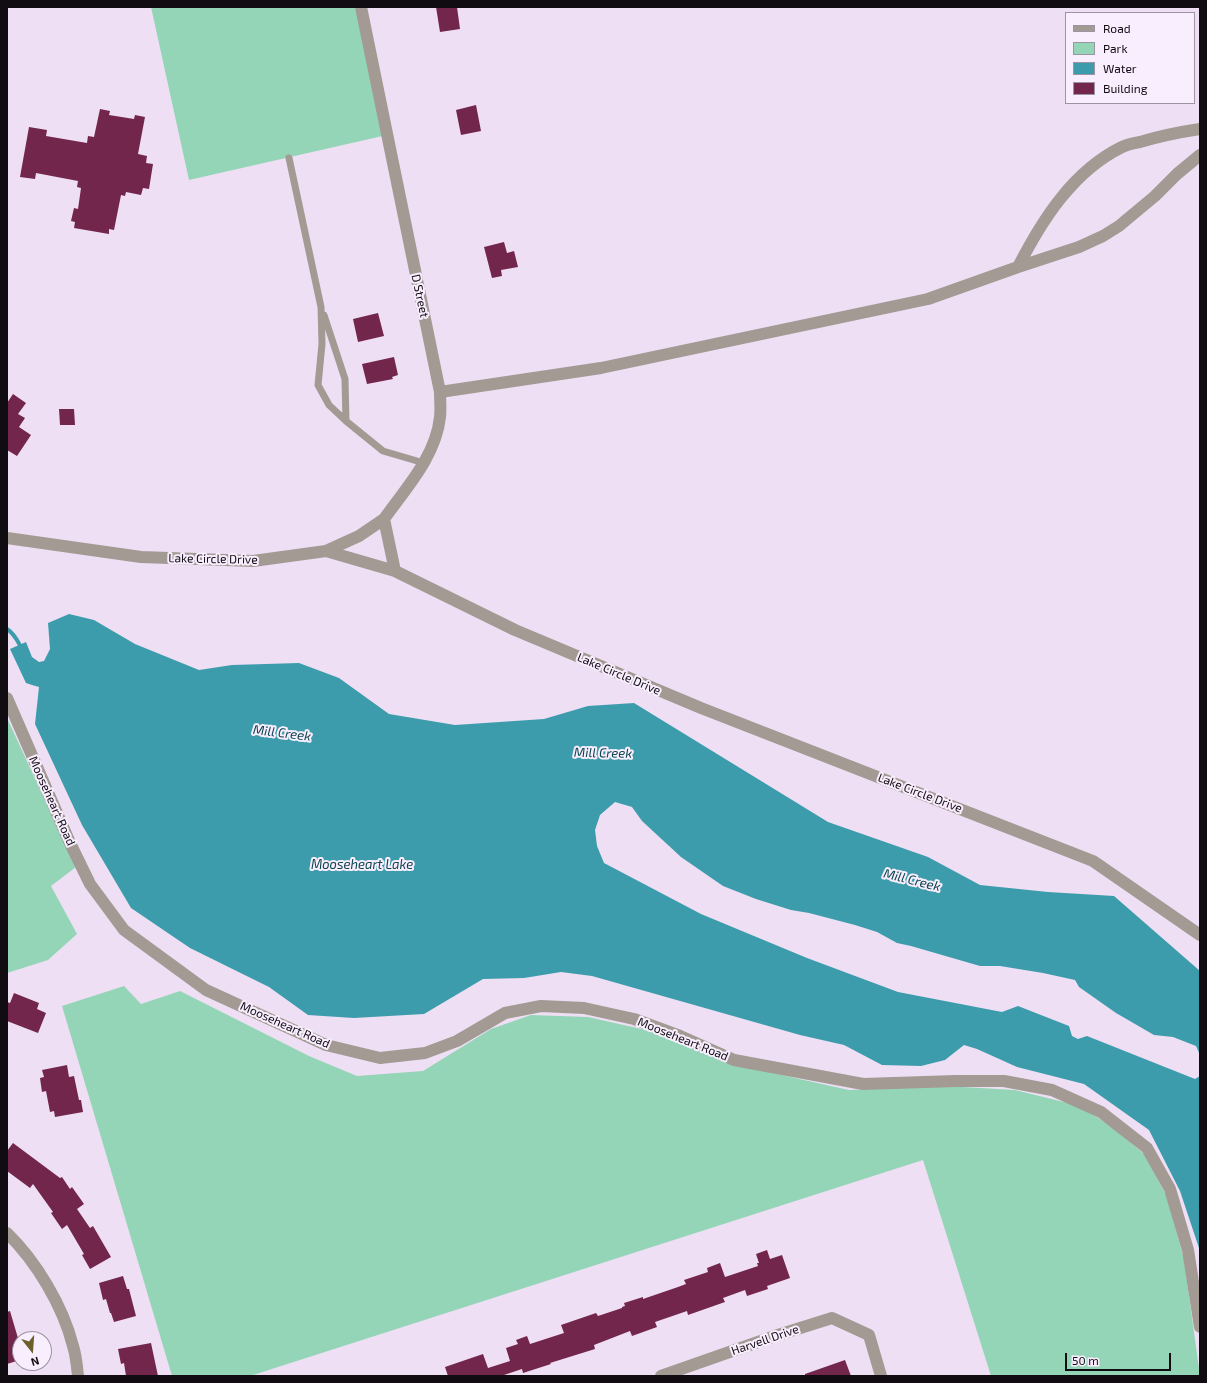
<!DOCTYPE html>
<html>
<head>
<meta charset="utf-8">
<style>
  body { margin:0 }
  #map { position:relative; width:1207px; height:1383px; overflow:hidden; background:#eedff4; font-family:"Exo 2",sans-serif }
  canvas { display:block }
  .frame { position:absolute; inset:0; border:8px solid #100c12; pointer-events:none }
  .legend { position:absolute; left:1065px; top:12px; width:130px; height:92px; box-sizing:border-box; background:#f9eefe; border:1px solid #9c94a0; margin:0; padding:5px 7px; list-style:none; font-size:12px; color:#100c12 }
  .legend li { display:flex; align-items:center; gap:8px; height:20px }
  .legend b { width:20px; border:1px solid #9c94a0 }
  .north { position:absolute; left:12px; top:1331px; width:40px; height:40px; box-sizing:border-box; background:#f9eefe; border:1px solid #9c94a0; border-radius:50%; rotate:163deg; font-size:11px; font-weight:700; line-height:16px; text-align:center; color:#100c12 }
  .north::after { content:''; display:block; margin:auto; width:14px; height:18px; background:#6b602c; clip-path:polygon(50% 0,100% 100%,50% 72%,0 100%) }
  .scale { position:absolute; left:1065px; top:1353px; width:106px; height:18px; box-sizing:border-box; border:2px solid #100c12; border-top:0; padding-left:5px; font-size:12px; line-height:14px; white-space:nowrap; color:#100c12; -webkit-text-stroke:3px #f9eefe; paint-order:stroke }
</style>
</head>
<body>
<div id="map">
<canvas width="1207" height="1383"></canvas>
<div class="frame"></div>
<ul class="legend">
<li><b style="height:5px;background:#a29a93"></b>Road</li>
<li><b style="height:11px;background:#95d5b7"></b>Park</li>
<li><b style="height:11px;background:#3c9cac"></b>Water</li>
<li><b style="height:11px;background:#72264c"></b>Building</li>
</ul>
<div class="north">N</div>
<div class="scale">50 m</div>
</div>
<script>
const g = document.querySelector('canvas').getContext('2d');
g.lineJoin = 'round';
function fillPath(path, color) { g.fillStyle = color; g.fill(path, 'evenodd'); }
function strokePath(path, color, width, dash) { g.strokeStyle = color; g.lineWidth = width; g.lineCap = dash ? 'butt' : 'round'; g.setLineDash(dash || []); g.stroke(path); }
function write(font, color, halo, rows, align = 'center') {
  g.font = font + ' "Exo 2",sans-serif'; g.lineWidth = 4; g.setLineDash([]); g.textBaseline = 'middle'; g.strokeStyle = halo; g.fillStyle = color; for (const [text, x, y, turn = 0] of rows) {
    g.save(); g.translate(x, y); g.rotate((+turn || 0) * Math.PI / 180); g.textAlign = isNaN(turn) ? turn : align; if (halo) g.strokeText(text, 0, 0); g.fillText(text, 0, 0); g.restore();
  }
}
const green = new Path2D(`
  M151 7H361L387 135 189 180Z
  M7 718 76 867 51 886 77 934 48 960 7 973Z
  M124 986 141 1004 180 991 309 1056 357 1076 423 1071 491 1029 531 1015 588 1017 646 1030 741 1066 849 1090 946 1086 1015 1090 1080 1106 1115 1129 1145 1155 1167 1197 1184 1259 1200 1376H991L923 1160 250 1376H172L62 1006Z`);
const water = new Path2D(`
  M69 614 94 620 135 644 199 670 232 665 299 663 339 678 389 714 455 725 544 719 588 706 634 703 828 822 928 857 980 885 1048 892 1114 896 1200 971V1055L1196 1046 1173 1037 1154 1035 1116 1013 1079 987 1075 980 1043 973 1000 966H980L911 946 897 943 877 932 855 925 809 913 791 910 756 899 723 886 681 857 642 821 632 807 615 802 600 815 595 830 597 846 604 863 701 914 807 958 898 992 1002 1012 1018 1006 1069 1026 1072 1036 1078 1039 1087 1036 1195 1079 1200 1076V1251L1180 1191 1149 1130 1084 1084 1017 1067 977 1049 964 1045 945 1060 921 1066 882 1065 844 1045 800 1035 592 976 561 972 524 978 483 979 424 1014 354 1018 308 1015 269 987 190 948 131 908 82 825 35 724 39 687 32 685 26 683 10 649 26 642 32 657 39 662 44 661 50 649 48 623Z`);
const stream = new Path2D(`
  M7 629C15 634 18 642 22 649`);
const building = new Path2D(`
  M436 7H457L460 29 440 32Z
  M476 105 481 131 461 135 456 110Z
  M100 109 110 111 109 115 134 119 135 115 145 117 138 154 147 156 146 163 153 164 149 189 143 188 141 195 126 192 125 196 121 195 114 230 109 229V234L74 228 75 222 71 221 74 208 78 209 81 188 77 187 78 181 36 173 35 179 20 177 29 127 47 130 46 136 87 143 88 136 94 137Z
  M504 242 507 253 514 251 518 267 501 270 502 276 492 278 484 247Z
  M378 313 384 336 358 342 353 319Z
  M394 357 398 375 392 377 393 379 367 384 362 364Z
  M13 394 26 403 18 414 25 418 19 427 31 435 17 456 7 450V403Z
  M59 409H74L75 425H60Z
  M14 993 39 1003 37 1009 46 1013 38 1033 7 1021V1002L10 1003Z
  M67 1065 69 1077 74 1076 79 1100H81L83 1112 55 1117 54 1111 50 1112 46 1091 42 1092 40 1078 44 1077 42 1070Z
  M13 1143 60 1178 62 1177 70 1189 72 1187 84 1204 77 1209 90 1228 93 1226 111 1257 90 1269 82 1255 84 1254 67 1225 62 1229 51 1213 53 1212 33 1184 30 1188 7 1171V1151Z
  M767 1250 770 1259 782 1255 790 1278 767 1286 768 1289 747 1296 745 1290 723 1298 725 1302 688 1315 687 1311 655 1322 657 1327 632 1336 630 1331 594 1345 595 1349 550 1363 551 1364 523 1373 522 1369 501 1376H448L445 1367 483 1354 488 1368 510 1361 506 1348 518 1344 516 1340 527 1336 530 1344 564 1333 561 1325 596 1313 598 1316 622 1308V1307L625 1306 624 1303 643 1297V1299L678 1287 686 1284 684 1280 708 1272 707 1268 720 1263 725 1277 758 1266 757 1263H759L756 1254Z
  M123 1276 127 1289H129L136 1316 114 1322 111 1313H110L106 1299 103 1300 99 1283Z
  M10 1311 20 1345V1360L7 1364V1312Z
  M151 1343 158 1376H126L124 1363 121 1364 118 1349Z
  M845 1360 851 1376H805V1374Z`);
const lane = new Path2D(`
  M289 158 321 307 322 344 318 385 329 405 346 421 383 451 424 463
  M324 315 345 379 346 421`);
const street = new Path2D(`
  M361 7 440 392C440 400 441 409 440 417 436 456 406 488 384 519L395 571
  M1018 267C1042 220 1073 171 1122 147 1128 144 1134 143 1140 142 1160 136 1180 132 1200 129
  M440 392 601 368 928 299 1018 267 1079 247 1103 236 1119 226 1155 196 1177 174 1200 155
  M7 538 141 557 253 561 326 551 395 571 515 630 701 708 1093 861 1200 935
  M326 551 359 536 384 519
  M7 698 70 843 90 884 124 930 206 990 326 1045 380 1058 425 1053 457 1041 505 1013 541 1006 584 1008 634 1019 680 1036 734 1060 863 1084 956 1081H1004L1052 1090 1101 1112 1147 1148 1170 1189 1188 1250 1200 1327
  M7 1233C36 1261 63 1306 73 1346 76 1355 77 1366 78 1376
  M661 1376 778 1335 832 1318 869 1335 881 1376`);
const streetNames = [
  ["D Street",420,296,78],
  ["Lake Circle Drive",213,559,1],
  ["Lake Circle Drive",619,674,23],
  ["Lake Circle Drive",920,793,21],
  ["Mooseheart Road",52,801,66],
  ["Mooseheart Road",285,1025,24],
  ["Mooseheart Road",683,1039,22],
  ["Harvell Drive",765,1340,-19]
];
const waterNames = [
  ["Mill Creek",282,733,7],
  ["Mill Creek",603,753,1],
  ["Mooseheart Lake",362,865],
  ["Mill Creek",912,880,14]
];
fillPath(green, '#95d5b7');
fillPath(water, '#3c9cac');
strokePath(stream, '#3c9cac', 4);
fillPath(building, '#72264c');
strokePath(lane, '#a29a93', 7);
strokePath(street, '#a29a93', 12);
write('12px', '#100c12', '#f9eefe', streetNames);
write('italic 13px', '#0b454e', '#f9eefe', waterNames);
</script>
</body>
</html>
